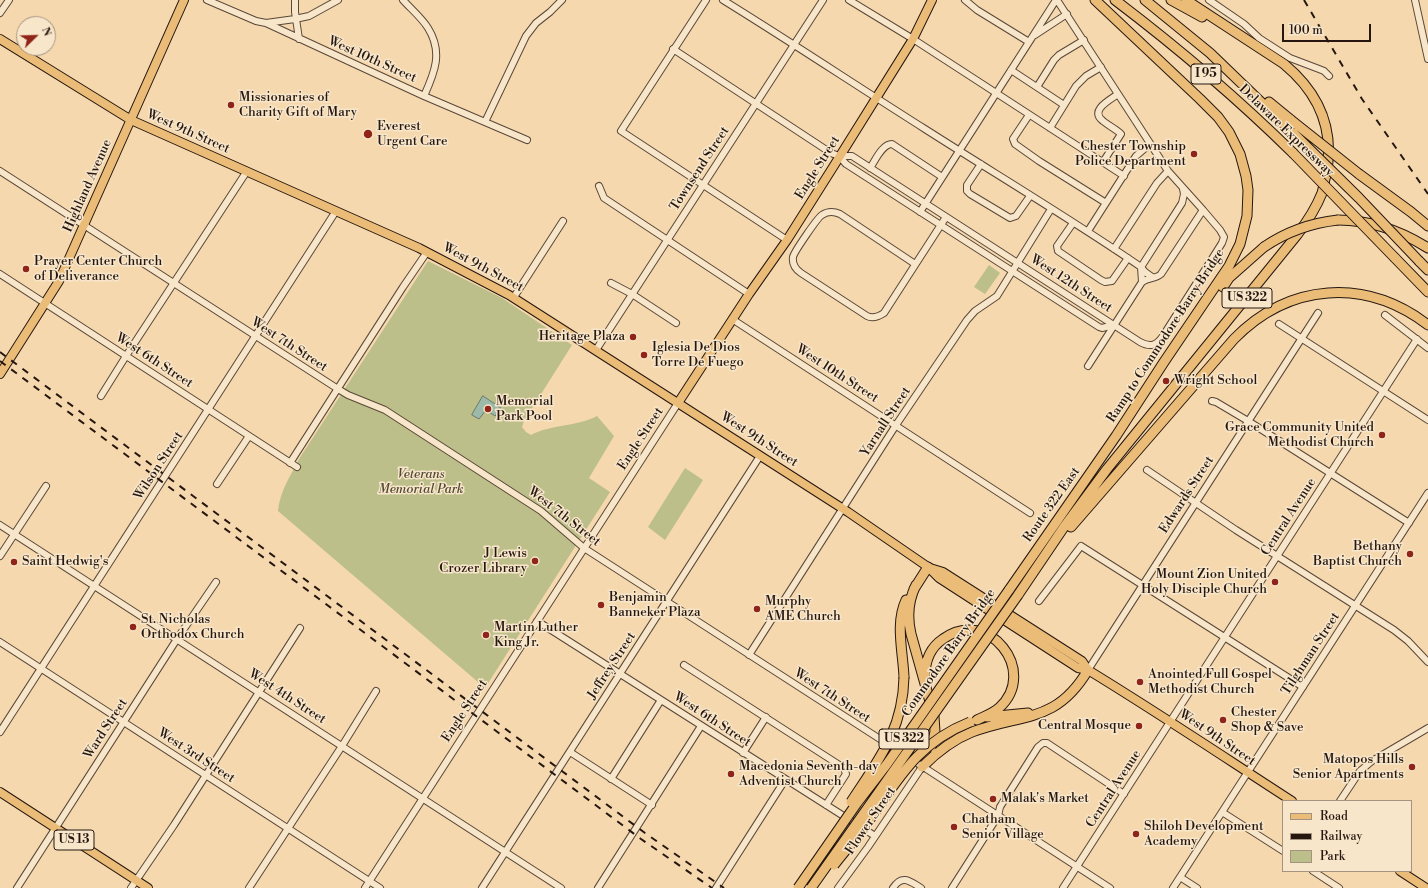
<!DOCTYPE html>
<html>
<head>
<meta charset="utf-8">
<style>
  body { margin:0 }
  #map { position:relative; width:1428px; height:888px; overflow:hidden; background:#f5d8ae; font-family:"Libre Bodoni",serif }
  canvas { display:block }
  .legend { position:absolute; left:1282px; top:800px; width:130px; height:72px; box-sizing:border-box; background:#f8e6ca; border:1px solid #a49380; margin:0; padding:5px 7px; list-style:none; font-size:12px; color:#251710 }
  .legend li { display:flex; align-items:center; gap:8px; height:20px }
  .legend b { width:20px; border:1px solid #a49380 }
  .north { position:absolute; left:16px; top:16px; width:40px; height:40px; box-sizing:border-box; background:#f8e6ca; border:1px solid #a49380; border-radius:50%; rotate:67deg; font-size:11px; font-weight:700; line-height:16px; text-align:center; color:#251710 }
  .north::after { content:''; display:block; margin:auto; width:14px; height:18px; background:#8f2418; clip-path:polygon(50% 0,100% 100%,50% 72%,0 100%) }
  .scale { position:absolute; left:1282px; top:24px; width:89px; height:18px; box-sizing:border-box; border:2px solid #251710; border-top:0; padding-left:5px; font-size:12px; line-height:14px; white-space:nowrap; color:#251710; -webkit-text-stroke:3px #f8e6ca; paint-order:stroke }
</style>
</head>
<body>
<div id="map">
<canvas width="1428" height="888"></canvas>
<ul class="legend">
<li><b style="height:5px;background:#eabc77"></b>Road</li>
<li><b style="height:5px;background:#251710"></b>Railway</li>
<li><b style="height:11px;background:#bcbf8a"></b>Park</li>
</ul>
<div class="north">N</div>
<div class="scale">100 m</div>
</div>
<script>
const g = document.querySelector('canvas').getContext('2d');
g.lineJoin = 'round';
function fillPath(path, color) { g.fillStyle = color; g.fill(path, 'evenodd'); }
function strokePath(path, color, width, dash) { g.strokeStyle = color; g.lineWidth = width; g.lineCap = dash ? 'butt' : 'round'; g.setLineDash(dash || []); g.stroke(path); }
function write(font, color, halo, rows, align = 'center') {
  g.font = font + ' "Libre Bodoni",serif'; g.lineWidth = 3; g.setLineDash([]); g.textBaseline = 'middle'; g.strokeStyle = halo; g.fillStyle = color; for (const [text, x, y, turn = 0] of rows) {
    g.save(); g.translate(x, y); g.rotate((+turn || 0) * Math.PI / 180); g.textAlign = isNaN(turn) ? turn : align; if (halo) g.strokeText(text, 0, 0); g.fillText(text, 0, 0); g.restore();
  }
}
const green = new Path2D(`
  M428 261 502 298 572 345 524 421 522 427 526 432 531 435C552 424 576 427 597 416L614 436 589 478 610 492 485 688 278 511C280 491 290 477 299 459Z
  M989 265 1000 273 985 294 974 287Z
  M685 468 703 480 665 540 648 527Z`);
const water = new Path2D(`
  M483 396 501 408 495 416 486 410 479 419 472 415Z`);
const minor = new Path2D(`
  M207 0 256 21 266 23 424 96 527 140
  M295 0V12L299 39
  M403 0C411 9 422 18 428 28 443 52 435 72 424 96
  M706 0 621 131 787 240
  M723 0C791 42 857 86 925 129 997 175 1071 219 1141 267L1145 272 1152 277
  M849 0 913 39 1124 176
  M965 0 977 10 1029 42
  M1209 0 1244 24 1259 38 1290 58 1319 69 1324 71 1329 76
  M1415 0 1428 59
  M0 13 9 0
  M266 23 295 19 309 16 338 0
  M1035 35 1067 14
  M673 49 831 153 839 156 846 164 1099 327 1102 328 1114 325
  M1011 70 1064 105
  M1037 87 1054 60 1059 55 1084 40
  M1029 115 1013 139 1015 144 1039 161 1106 203
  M485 122 526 36 536 23 550 12 562 0
  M1050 128 1076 86 1086 76 1101 67
  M839 156H852L1140 342C1151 348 1157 345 1163 336L1222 243 1224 237 1220 230 1203 210 1168 171 1057 0
  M1103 162 1121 134C1116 129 1109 126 1103 121 1089 110 1110 100 1118 94
  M981 164 967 185V191L970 194 1010 218 1016 216 1030 196
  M870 168C875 161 882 144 892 144L942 177
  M0 171 338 389 348 395 385 410 541 511 584 548 900 752
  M599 186 604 198 749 294
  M920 212 1056 0
  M1073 223 1057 246 1058 251 1101 280 1105 282 1112 281 1128 258
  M1088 231 1136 156 1150 144
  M1114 249 1157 183 1168 171
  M915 264 840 214C833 211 828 211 822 215 818 217 794 252 793 257 792 264 795 269 801 273L867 316C873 319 878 317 884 313L946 217
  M0 274 297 467
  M1142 282 1141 267 1143 264 1182 203 1184 194 1183 189
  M611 283 632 294 676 323
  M514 297 563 221
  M1385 315 1428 348
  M732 319 1030 513
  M1279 324 1428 420
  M596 350 823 0
  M1088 366 1142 282C1149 277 1156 279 1161 274L1203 210
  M101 396 126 356 247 171
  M1212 401 1216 402 1248 421 1409 523
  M290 463 403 287 427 252
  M1147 470 1236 530 1394 630 1408 641 1428 662
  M217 484 249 436
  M0 525 561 888
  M0 556 46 486
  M1039 601 1081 546 1303 687
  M537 621 875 836
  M0 642 380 888
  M749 655 896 425 967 320 975 311 997 296 1051 209
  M684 665 844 768 846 774 826 805
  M1088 670 1318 313
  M0 732 336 211
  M570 752 652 805
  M743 753 766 717
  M911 759 1110 888
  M611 779 661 700
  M1340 801 1360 771 1372 761 1428 728
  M1222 812 1283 851
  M1313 871 1339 888
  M1180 877 1197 888
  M17 888 177 639 216 582
  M131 888 174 825 300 628
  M249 888 342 746 376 691
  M365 888 678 403
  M482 888 760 456
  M598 888 701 726
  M716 888 785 780
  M838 888 868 847 922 767
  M893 888C902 874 910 881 921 888
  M952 888 998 816 1000 807 1038 747 1043 743H1047L1124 794
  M1063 888 1417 339
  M1173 888 1428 493`);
const major = new Path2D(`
  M0 39 131 120 419 248 509 295 848 512 928 567 939 578 1078 668 1088 670C1157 712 1224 757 1292 801
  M0 374 59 281 184 0
  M678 403 749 294 787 240 835 164 913 39 932 0
  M930 568 943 572 1082 661 1088 670
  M0 792 148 888
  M1400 871 1426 888`);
const highway = new Path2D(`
  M1115 0C1177 47 1237 98 1293 153
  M1145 0 1210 53 1293 133
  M1171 0 1202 17
  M1269 102 1291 120
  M1359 174 1411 212 1428 226
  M1338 220C1370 220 1401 231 1428 248
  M1395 258 1428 292
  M1419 261 1428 270
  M1223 287 1229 278 1264 247
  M1071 527 1234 339C1289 283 1365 277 1428 325
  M916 585C908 601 907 617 911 634L934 716 935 732 931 747
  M914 589 928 567
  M1009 590 1116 436 1164 362 1229 266 1240 244 1247 216 1248 190 1246 176 1240 154 1229 132 1218 117 1200 99 1095 0
  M1018 595 1064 527 1107 469 1297 235C1307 222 1316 208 1322 193 1324 187 1324 181 1326 175 1335 130 1319 93 1284 64L1186 0
  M904 677C903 652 895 623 906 600
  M925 682C924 665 928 649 943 639 987 606 1040 671 999 708 992 714 985 716 977 720
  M987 717 1028 713
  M922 767C937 752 952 740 972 732 1022 713 1056 724 1088 670`);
const rail = new Path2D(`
  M1304 0 1362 99 1428 194
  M0 352 645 833 724 888
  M0 361 641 839 712 888`);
const highwayBridge = new Path2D(`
  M1291 120 1359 174
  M1293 133 1359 198 1419 261
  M1293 153 1395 258
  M1264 247C1286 232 1311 223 1338 220
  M851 802C879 759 903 730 904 677
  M834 865C845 851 857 837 868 822 899 778 917 743 970 722
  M798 888 857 803 887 764 1009 590
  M811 888 1018 595`);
const markers = [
  [231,105,4,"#8f2418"],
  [368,134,5,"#8f2418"],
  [1194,154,4,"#8f2418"],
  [26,269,4,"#8f2418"],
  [633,337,4,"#8f2418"],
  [644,355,4,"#8f2418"],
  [1166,381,4,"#8f2418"],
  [488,409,4,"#8f2418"],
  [1382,435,4,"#8f2418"],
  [1410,554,4,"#8f2418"],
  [535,561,4,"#8f2418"],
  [14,562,4,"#8f2418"],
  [1275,582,4,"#8f2418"],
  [601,605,4,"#8f2418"],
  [757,609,4,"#8f2418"],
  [133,627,4,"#8f2418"],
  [486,635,4,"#8f2418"],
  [1140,682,4,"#8f2418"],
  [1223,720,4,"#8f2418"],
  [1139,726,4,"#8f2418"],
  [1412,767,4,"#8f2418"],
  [731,774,4,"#8f2418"],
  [993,799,4,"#8f2418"],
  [954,827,4,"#8f2418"],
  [1136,834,4,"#8f2418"]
];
const shields = [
  [1206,74,30],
  [1247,298,50],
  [904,739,50],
  [74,840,40]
];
const shieldNames = [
  ["I 95",1206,74],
  ["US 322",1247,298],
  ["US 322",904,739],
  ["US 13",74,840]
];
const streetNames = [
  ["West 10th Street",372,60,24],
  ["Delaware Expressway",1286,131,44],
  ["West 9th Street",188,132,24],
  ["Engle Street",818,168,-58],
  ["Townsend Street",700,169,-57],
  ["Highland Avenue",88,186,-66],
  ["West 9th Street",483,268,28],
  ["West 12th Street",1071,284,33],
  ["Ramp to Commodore Barry Bridge",1166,336,-57],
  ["West 7th Street",289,345,33],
  ["West 6th Street",154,361,33],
  ["West 10th Street",837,374,33],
  ["Yarnall Street",886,422,-57],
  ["Engle Street",641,439,-57],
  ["West 9th Street",759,440,33],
  ["Wilson Street",159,466,-57],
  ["Edwards Street",1187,495,-57],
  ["Route 322 East",1052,505,-55],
  ["West 7th Street",564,517,38],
  ["Central Avenue",1289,517,-57],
  ["Commodore Barry Bridge",949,653,-55],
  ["Tilghman Street",1311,654,-57],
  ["Jeffrey Street",612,666,-57],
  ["West 7th Street",832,696,33],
  ["West 4th Street",287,697,33],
  ["Engle Street",465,711,-57],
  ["West 6th Street",712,720,33],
  ["Ward Street",106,729,-57],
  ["West 9th Street",1217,738,34],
  ["West 3rd Street",196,756,33],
  ["Central Avenue",1114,789,-57],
  ["Flower Street",871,821,-56]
];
const poiNames = [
  ["Missionaries of",239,98],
  ["Charity Gift of Mary",239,113],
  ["Everest",377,127],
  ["Urgent Care",377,142],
  ["Chester Township",1186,147,"right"],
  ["Police Department",1186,162,"right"],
  ["Prayer Center Church",34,262],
  ["of Deliverance",34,277],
  ["Heritage Plaza",625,337,"right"],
  ["Iglesia De Dios",652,348],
  ["Torre De Fuego",652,363],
  ["Wright School",1174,381],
  ["Memorial",496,402],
  ["Park Pool",496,417],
  ["Grace Community United",1374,428,"right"],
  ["Methodist Church",1374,443,"right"],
  ["Bethany",1402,547,"right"],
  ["Baptist Church",1402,562,"right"],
  ["J Lewis",527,554,"right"],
  ["Crozer Library",527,569,"right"],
  ["Saint Hedwig's",22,562],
  ["Mount Zion United",1267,575,"right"],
  ["Holy Disciple Church",1267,590,"right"],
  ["Benjamin",609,598],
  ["Banneker Plaza",609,613],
  ["Murphy",765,602],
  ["AME Church",765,617],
  ["St. Nicholas",141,620],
  ["Orthodox Church",141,635],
  ["Martin Luther",494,628],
  ["King Jr.",494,643],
  ["Anointed Full Gospel",1148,675],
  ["Methodist Church",1148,690],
  ["Chester",1231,713],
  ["Shop & Save",1231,728],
  ["Central Mosque",1131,726,"right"],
  ["Matopos Hills",1404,760,"right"],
  ["Senior Apartments",1404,775,"right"],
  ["Macedonia Seventh-day",739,767],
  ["Adventist Church",739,782],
  ["Malak's Market",1001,799],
  ["Chatham",962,820],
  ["Senior Village",962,835],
  ["Shiloh Development",1144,827],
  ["Academy",1144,842]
];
const parkNames = [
  ["Veterans",421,475],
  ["Memorial Park",421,490]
];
fillPath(green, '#bcbf8a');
fillPath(water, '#9cbaa9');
strokePath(water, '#6c796c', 1);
strokePath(minor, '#594738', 8);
strokePath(major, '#251710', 10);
strokePath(highway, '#251710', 11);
strokePath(minor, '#f8e6ca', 6);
strokePath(major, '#eabc77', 8);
strokePath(highway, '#eabc77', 9);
strokePath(rail, '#251710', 2, [7, 7]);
strokePath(highwayBridge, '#251710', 11, []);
strokePath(highwayBridge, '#eabc77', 9);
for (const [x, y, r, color] of markers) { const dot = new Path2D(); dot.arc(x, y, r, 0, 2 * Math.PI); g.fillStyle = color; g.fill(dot); strokePath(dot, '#f8e6ca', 1.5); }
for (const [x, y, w] of shields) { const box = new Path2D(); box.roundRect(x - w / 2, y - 10, w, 20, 3); g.fillStyle = '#f8e6ca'; g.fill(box); strokePath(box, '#251710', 1); }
write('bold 12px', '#251710', null, shieldNames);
write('13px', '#251710', '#f8e6ca', streetNames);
write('13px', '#251710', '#f8e6ca', poiNames, 'left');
write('italic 13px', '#524935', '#f8e6ca', parkNames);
</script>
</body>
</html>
